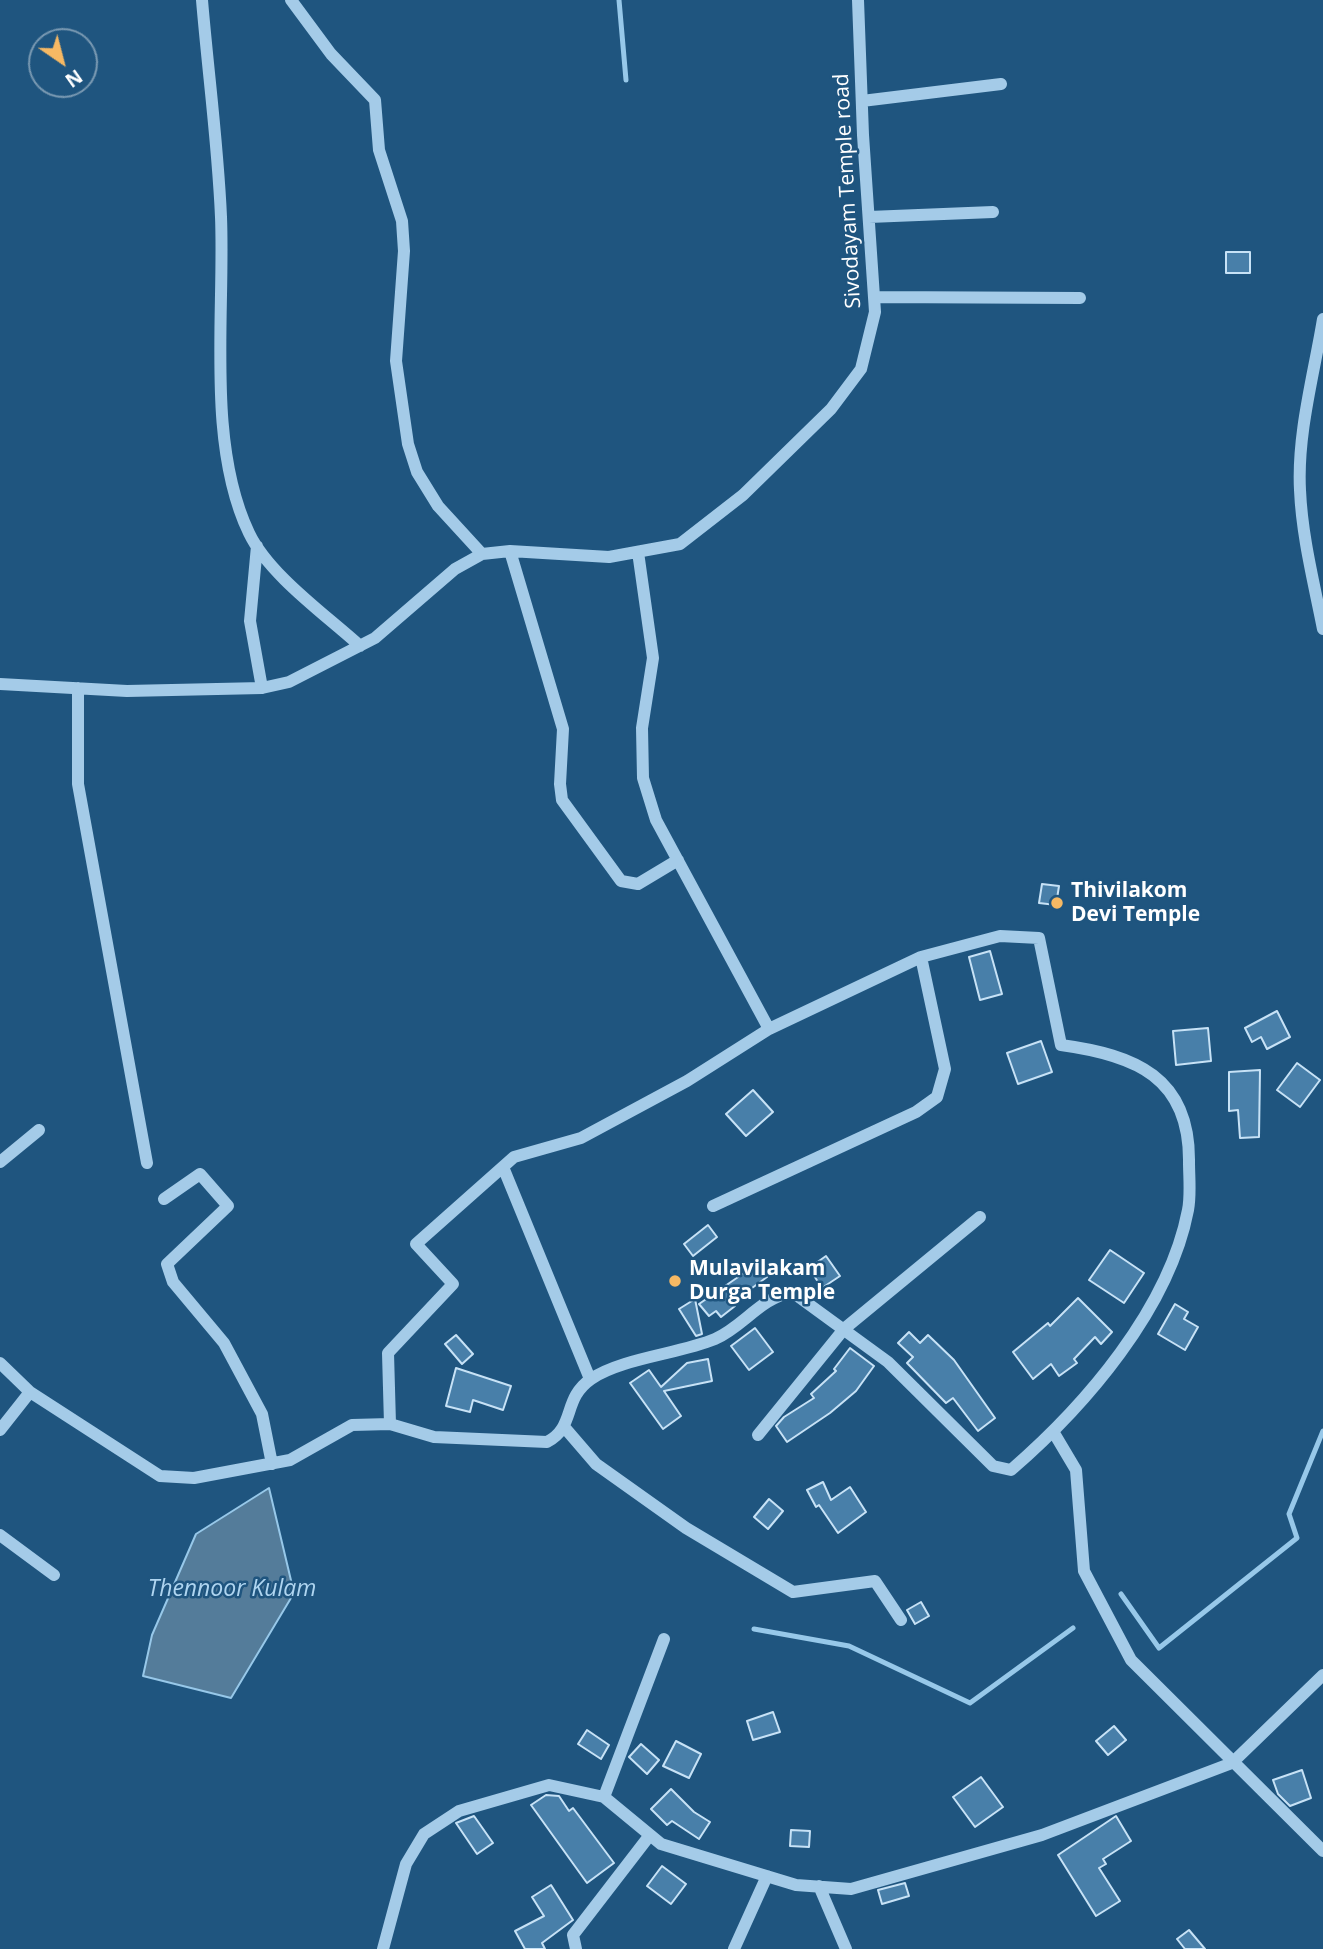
<!DOCTYPE html>
<html>
<head>
<meta charset="utf-8">
<style>
  body { margin:0 }
  #map { position:relative; width:1323px; height:1949px; overflow:hidden; background:#1f557f; font-family:"Open Sans",sans-serif }
  canvas { display:block }
  .north { position:absolute; left:28px; top:28px; width:70px; height:70px; box-sizing:border-box; background:#1f557f; border:2px solid #7999b2; border-radius:50%; rotate:145deg; font-size:19px; font-weight:700; line-height:28px; text-align:center; color:#fff }
  .north::after { content:''; display:block; margin:auto; width:24px; height:32px; background:#f6b964; clip-path:polygon(50% 0,100% 100%,50% 72%,0 100%) }
</style>
</head>
<body>
<div id="map">
<canvas width="1323" height="1949"></canvas>
<div class="north">N</div>
</div>
<script>
const g = document.querySelector('canvas').getContext('2d');
g.lineJoin = 'round';
function fillPath(path, color) { g.fillStyle = color; g.fill(path, 'evenodd'); }
function strokePath(path, color, width, dash) { g.strokeStyle = color; g.lineWidth = width; g.lineCap = dash ? 'butt' : 'round'; g.setLineDash(dash || []); g.stroke(path); }
function write(font, color, halo, rows, align = 'center') {
  g.font = font + ' "Open Sans",sans-serif'; g.lineWidth = 5; g.setLineDash([]); g.textBaseline = 'middle'; g.strokeStyle = halo; g.fillStyle = color; for (const [text, x, y, turn = 0] of rows) {
    g.save(); g.translate(x, y); g.rotate((+turn || 0) * Math.PI / 180); g.textAlign = isNaN(turn) ? turn : align; if (halo) g.strokeText(text, 0, 0); g.fillText(text, 0, 0); g.restore();
  }
}
const water = new Path2D(`
  M269 1488 294 1593 231 1698 143 1676 152 1635 196 1534Z`);
const stream = new Path2D(`
  M619 0 626 80
  M1121 1594 1159 1648 1297 1538 1289 1514 1323 1431
  M754 1629 849 1646 970 1703 1073 1628`);
const building = new Path2D(`
  M1226 252H1250V273H1226Z
  M1042 884 1059 886 1056 905 1039 903Z
  M990 951 1002 994 980 1000 969 957Z
  M1277 1011 1290 1037 1267 1049 1261 1037 1252 1042 1245 1028Z
  M1208 1028 1211 1061 1176 1065 1173 1031Z
  M1041 1041 1052 1072 1018 1084 1007 1053Z
  M1297 1063 1320 1080 1300 1107 1277 1090Z
  M1260 1070 1259 1137 1240 1138 1238 1110 1229 1111V1072Z
  M753 1090 773 1112 746 1136 726 1114Z
  M708 1225 717 1237 693 1256 684 1244Z
  M1110 1250 1144 1273 1124 1303 1089 1280Z
  M826 1256 840 1276 822 1288 809 1268Z
  M757 1264 767 1277 733 1302 735 1306 721 1317 716 1311 709 1316 699 1304Z
  M1078 1298 1112 1332 1101 1344 1095 1337 1074 1359 1077 1363 1059 1376 1051 1364 1033 1379 1013 1352 1048 1323 1050 1326Z
  M695 1299 702 1334 696 1336 679 1309Z
  M1175 1304 1188 1312 1184 1319 1198 1327 1185 1350 1158 1334Z
  M755 1328 773 1352 749 1370 731 1346Z
  M909 1332 920 1343 928 1335 954 1360 995 1418 978 1431 953 1398 946 1403 907 1363 913 1357 898 1343Z
  M456 1335 473 1354 462 1364 445 1344Z
  M850 1348 874 1366 856 1391 830 1413 787 1442 776 1426 784 1417 814 1398 811 1394 836 1371 834 1369Z
  M708 1359 712 1381 664 1391 681 1416 663 1429 630 1383 649 1370 661 1387 687 1363Z
  M456 1368 511 1386 503 1410 473 1400 470 1412 446 1406Z
  M823 1482 831 1500 850 1487 866 1512 838 1533 819 1505 816 1507 807 1490Z
  M769 1499 783 1511 768 1529 754 1517Z
  M921 1602 929 1616 915 1624 907 1610Z
  M773 1712 780 1732 753 1740 747 1721Z
  M1114 1726 1126 1740 1108 1755 1096 1741Z
  M587 1730 609 1745 601 1759 578 1744Z
  M676 1741 701 1754 689 1778 663 1766Z
  M641 1744 659 1760 647 1774 629 1757Z
  M1302 1770 1311 1798 1290 1806 1278 1794 1273 1780Z
  M981 1777 1003 1807 975 1827 953 1797Z
  M671 1789 694 1812 710 1822 699 1839 672 1821 667 1825 651 1809Z
  M546 1795 559 1796 569 1811 573 1808 614 1863 587 1883 531 1805Z
  M474 1816 493 1843 477 1854 456 1823Z
  M1116 1816 1131 1841 1103 1859 1106 1864 1099 1868 1120 1901 1096 1916 1058 1855Z
  M791 1830 810 1831 809 1847 790 1846Z
  M662 1866 686 1884 671 1904 647 1886Z
  M905 1883 909 1896 882 1904 878 1890Z
  M551 1885 573 1920 542 1943 545 1949H525L515 1931 544 1916 532 1897Z
  M1189 1930 1205 1949H1185L1177 1939Z`);
const minor = new Path2D(`
  M202 0C208 72 218 145 221 217 225 314 206 443 249 533 269 575 326 615 360 646
  M291 0 331 54 375 100 379 150 402 221 404 251 396 361 408 444 417 472 438 506 482 554
  M862 101 1001 84
  M869 217 993 212
  M874 297 1080 298
  M1323 319C1314 374 1297 434 1300 490 1302 537 1314 583 1323 629
  M257 546 250 621 262 688
  M510 551 563 729 560 784 562 800 621 881 638 884 678 860
  M638 552 653 658 642 728 643 778 656 820 769 1029
  M0 684 127 691 262 688 289 682 375 638 455 569 482 554 510 551 609 557 680 544 743 495 831 409 861 369 875 312 863 135 858 0
  M78 688V784L147 1163
  M0 1162 39 1130
  M503 1167 590 1379
  M164 1199 200 1174 228 1206 167 1264 173 1282 224 1343 262 1414 272 1464
  M713 1206 916 1112 937 1097 945 1069 921 957
  M0 1363 30 1392 160 1476 194 1478 290 1460 352 1425 390 1424 434 1437 547 1442C576 1427 562 1399 591 1379 622 1358 679 1354 715 1339 743 1327 760 1298 792 1292L888 1362 993 1466 1011 1470C1085 1406 1169 1309 1188 1210 1191 1195 1189 1177 1189 1162 1190 1077 1135 1055 1061 1045L1039 938 1000 936 921 957 769 1029 687 1081 581 1138 514 1157 416 1244 453 1284 388 1353 390 1424
  M565 1428 596 1464 686 1528 793 1592 875 1581 901 1620
  M0 1430 30 1392
  M1054 1433 1076 1470 1084 1571 1131 1660 1323 1851
  M758 1435 844 1329 980 1217
  M0 1535 54 1575
  M604 1797 664 1639
  M819 1886 846 1949
  M383 1949 406 1864 424 1834 459 1811 549 1785 604 1797 661 1844 796 1885 851 1889 1042 1835 1232 1763 1323 1675
  M576 1949 573 1935 650 1835
  M734 1949 767 1876`);
const markers = [
  [1057,903,7,"#f6b964"],
  [675,1281,7,"#f6b964"]
];
const streetNames = [
  ["Sivodayam Temple road",848,191,-93]
];
const poiNames = [
  ["Thivilakom",1071,891],
  ["Devi Temple",1071,915],
  ["Mulavilakam",689,1269],
  ["Durga Temple",689,1293]
];
const waterNames = [
  ["Thennoor Kulam",232,1589]
];
fillPath(water, '#547c9a');
strokePath(water, '#97c8e9', 2);
strokePath(stream, '#97c8e9', 5);
fillPath(building, '#487fa9');
strokePath(building, '#c7e2f6', 2);
strokePath(minor, '#a4cbe8', 12);
for (const [x, y, r, color] of markers) { const dot = new Path2D(); dot.arc(x, y, r, 0, 2 * Math.PI); g.fillStyle = color; g.fill(dot); strokePath(dot, '#1f557f', 2.5); }
write('21px', '#fff', '#1f557f', streetNames);
write('bold 21px', '#fff', '#1f557f', poiNames, 'left');
write('italic 23px', '#afd5f0', '#1f557f', waterNames);
</script>
</body>
</html>
